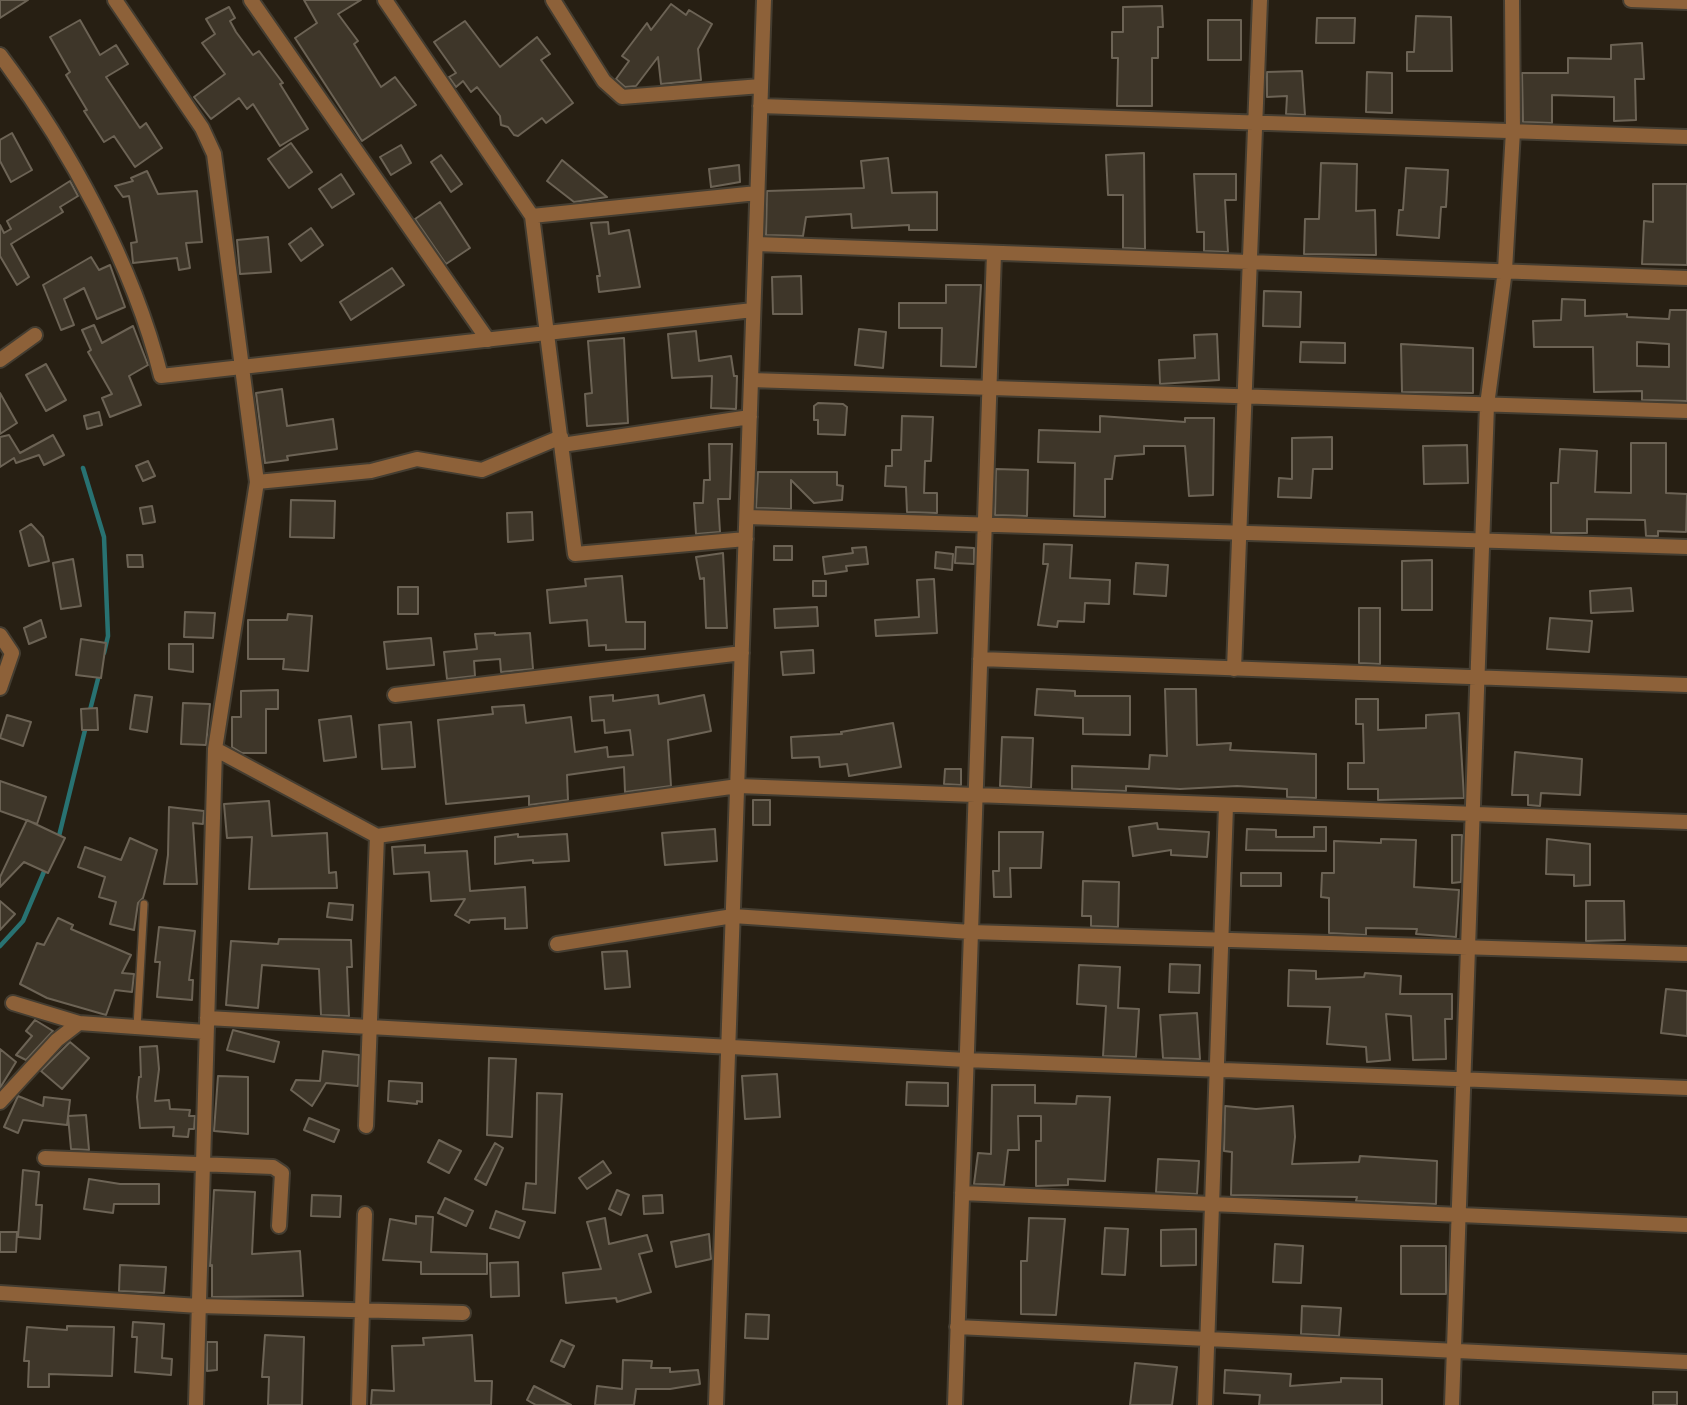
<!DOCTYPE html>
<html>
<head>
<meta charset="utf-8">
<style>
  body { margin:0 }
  canvas { display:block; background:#271f13 }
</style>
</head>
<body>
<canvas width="1687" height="1405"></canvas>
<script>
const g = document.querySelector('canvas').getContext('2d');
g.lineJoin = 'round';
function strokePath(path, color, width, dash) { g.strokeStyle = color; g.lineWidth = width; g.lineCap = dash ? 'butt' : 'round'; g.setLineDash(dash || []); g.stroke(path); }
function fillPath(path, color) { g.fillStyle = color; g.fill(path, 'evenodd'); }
const stream = new Path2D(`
  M83 468 104 537 108 636 104 653
  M89 714 99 675
  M58 840 86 726
  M0 946 23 921 46 867`);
const building = new Path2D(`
  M0 0H28L0 18Z
  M304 0H361L338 14 358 41 354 44 381 87 395 77 416 105 362 141 295 38 317 23Z
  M671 4 686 15 689 10 712 24 698 49 701 80 661 84 658 57 636 86 625 87 616 79 629 61 622 56 647 23 651 30Z
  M1162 6 1163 27H1158V58H1152V106H1117L1118 58H1112V32H1123V7Z
  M229 7 235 18 230 21 236 32 253 55 259 51 283 83 280 84 308 129 280 146 253 104 247 109 239 98 211 119 194 97 225 74 202 43 215 34 206 19Z
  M1416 16 1451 17 1452 71H1407V52H1414Z
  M1317 18H1355L1354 43H1316Z
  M80 20 100 55 116 45 128 64 106 77 140 128 146 123 162 148 135 167 114 136 104 142 84 111 87 110 66 75 70 72 50 37Z
  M1208 20H1241V60H1208Z
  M465 21 500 67 537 37 550 54 541 60 573 103 546 123 542 118 518 136 514 135 508 127 501 125 500 116 477 87 471 92 463 81 456 87 449 77 456 73 434 42Z
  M1642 43 1644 79H1635L1636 120 1614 121V97L1552 95V123L1523 122 1522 73H1568V58L1611 59V45Z
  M1302 71 1305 115 1286 114 1287 96 1267 97V72Z
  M1367 72 1392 73V113L1366 112Z
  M12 133 32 170 11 182 0 161V140Z
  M291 143 312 172 289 188 268 159Z
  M401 145 411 163 391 175 380 157Z
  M1144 153 1145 249 1123 248V195H1108L1106 155Z
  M441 155 462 184 451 192 431 162Z
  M888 158 892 193 937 192V230H909V225L852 228 851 214 806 217 803 236 766 235 767 191 864 188 861 161Z
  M562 160 607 197 574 202 547 181Z
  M1321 163 1357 164 1356 211 1375 210 1376 255 1304 254 1305 219H1319Z
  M739 165 740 182 711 187 709 169Z
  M1406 168 1448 170 1446 207H1441L1439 238 1397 235 1399 210H1403Z
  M147 171 158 194 197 191 202 242 186 243 190 268 179 270 177 258 133 263 131 243 137 242 129 196 123 197 115 186 133 181 131 178Z
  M341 174 354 194 332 208 319 189Z
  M1194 174H1236V200H1225L1228 252 1204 251V232H1197Z
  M70 181 78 196 60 207 63 212 11 244 29 277 17 285 0 256V225L4 233 11 229 7 221Z
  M1653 184H1687V265L1642 264 1644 221 1653 222Z
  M440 202 470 248 446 264 415 219Z
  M608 222 609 234 629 230 640 287 599 292 597 276H600L591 223Z
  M311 228 323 245 301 261 289 244Z
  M268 237 271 272 240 274 237 240Z
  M91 257 99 270 110 265 125 307 97 319 84 288 64 299 74 325 61 330 43 285Z
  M392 268 404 285 351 320 340 302Z
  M801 276 802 314H773L772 277Z
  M946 285H981L976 367 941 366 942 328H899V303H946Z
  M1264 291 1301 292 1300 327 1263 326Z
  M1562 299 1585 300V316L1627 314V317L1669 319 1670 310H1687V401L1642 400V391L1594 392 1593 347H1534L1533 321 1561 320ZM1637 342 1669 344V367L1637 366Z
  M94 325 102 343 133 326 148 365 129 376 141 405 110 417 102 398 112 394 88 352 91 350 82 330Z
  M859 329 886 332 883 368 855 365Z
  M696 331 699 361 731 356 734 376H737L736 409 711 408 712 376 672 378 668 334Z
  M1217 334 1219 380 1160 384 1159 360 1195 358 1194 335Z
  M624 338 628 423 587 426 585 394 592 393 588 341Z
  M1301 342 1345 343V363L1300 362Z
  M1401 344 1473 348V393L1402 392Z
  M46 364 66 400 46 411 26 375Z
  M282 389 287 426 333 419 337 449 287 456 288 460 265 463 256 393Z
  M0 393 17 423 0 434Z
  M818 403 843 404 847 407 845 435 818 434V420H814V406Z
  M99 412 102 425 87 429 84 416Z
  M902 416 933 417 931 461H925L924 493H937V513L907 512 906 487 885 486 886 466H892V450H901Z
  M1100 416 1185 422V418H1214L1213 495 1189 496 1185 446H1144V454L1115 456 1112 479H1105V517L1074 516 1075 463 1038 462 1039 430 1100 432Z
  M9 435 20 453 53 435 64 455 44 465 39 455 16 463 14 458 0 467V437Z
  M1332 437V469H1313L1311 498 1278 497 1279 478 1292 479V438Z
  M1631 443H1666V493L1687 494 1686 532 1658 531V536H1646L1645 520 1587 519V533H1551V483H1558L1560 449 1597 451 1595 492 1631 493Z
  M709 444H732L730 499H718L720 532 696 534 694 503H703L704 480H710Z
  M1467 445 1468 483 1424 484 1423 446Z
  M148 461 155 476 143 481 136 466Z
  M996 469 1028 470 1027 516 995 515Z
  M758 472H837V485L843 486 842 500 814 503 791 480V509L756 508Z
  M291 500 335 501 334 538 290 537Z
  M152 506 155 522 143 524 140 508Z
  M532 512 533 540 508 542 507 513Z
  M31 524 43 537 49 561 29 566 20 531Z
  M1044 544 1072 545 1070 578 1110 580 1109 604 1085 603 1084 622 1058 621 1057 627 1038 625 1048 564H1043Z
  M774 546H792V560H774Z
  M866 547 868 564 846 566 847 571 825 574 823 557 853 553 852 548Z
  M956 547 974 548V564L955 563Z
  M936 552 953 554 952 570 935 568Z
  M723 553 727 628H706L704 578 700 579 696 557Z
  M127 555H142L143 567H128Z
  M73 559 81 606 61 609 53 563Z
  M1432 560V610H1402V561Z
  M1136 563 1168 565 1166 596 1134 594Z
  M622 576 626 622H645V649L606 650V645L589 646 587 620 550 623 547 590 586 586 585 579Z
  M934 579 937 633 876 636 875 620 919 617 917 580Z
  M813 581H826V596H813Z
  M398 587H418V614H398Z
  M1631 588 1633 611 1591 613 1590 591Z
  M817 607 818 626 775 628 774 609Z
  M1359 608H1380V664L1359 663Z
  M185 612 215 613 213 638 184 637Z
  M288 614 312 616 308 671 283 669 284 659H248V620H287Z
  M1550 618 1592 621 1589 652 1547 649Z
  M41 620 46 637 29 644 24 628Z
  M495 633V635L530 633 533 669 501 672 500 659 474 661 475 676 447 679 444 652 477 649 475 634Z
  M431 638 434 665 387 669 384 642Z
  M81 639 106 643 101 678 76 675Z
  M169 644H193V672L169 669Z
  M813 650 814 673 783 675 781 652Z
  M1037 689 1075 691V696H1130V735L1083 734V718L1035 715Z
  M1165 689H1196L1197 745 1231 743 1230 750 1316 754V798L1287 797V789L1237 786 1180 789 1126 786V791L1072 789V766L1149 769 1150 755 1167 756Z
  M278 690V709H266V753H242L232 747V717H241V691Z
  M135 695 152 697 147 732 130 729Z
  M613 695V701L658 695 659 704 704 695 711 731 668 740 671 786 625 792 624 767 567 775 568 800 529 805V796L446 804 438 720 493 714 492 707 524 705 526 723 571 717 575 752 607 747 608 757 633 755 630 730 605 733 604 720 592 721 590 697Z
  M1356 699H1378V730L1426 728V715L1459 713 1464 798 1378 800V789H1348V763H1364L1363 724H1356Z
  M183 703 210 704 206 745 181 744Z
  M97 708 98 730H82L81 709Z
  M7 715 31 722 23 746 0 738Z
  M351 716 356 757 324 761 319 720Z
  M411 722 415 767 382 769 379 725Z
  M893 723 901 767 849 776 847 764 820 767 819 757 792 758 791 737 842 734 841 732Z
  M1002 737 1033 738 1031 788 1000 786Z
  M1515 752 1582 759 1580 795 1541 793 1540 806 1528 805V795H1512Z
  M945 769H961V785L944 784Z
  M0 781 46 797 37 824 0 811Z
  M753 800H770V825H753Z
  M269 801 272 836 327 833 329 873 336 872 337 888 249 889 252 837 227 838 224 804Z
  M169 807 204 811 203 824 193 823 197 884H164L168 855Z
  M27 820 65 838 48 873 24 862 0 887V877Z
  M1157 823 1158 829 1209 832 1207 857 1171 855V850L1133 856 1129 827Z
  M1314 827H1326V851L1246 850 1247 829 1276 830V837H1314Z
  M715 829 717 861 665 865 662 833Z
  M999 832H1043L1041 868H1010L1011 897H994L993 871H999Z
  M518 834V837L567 834 569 861 533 863V860L521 861 495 864V837Z
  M1452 835H1462L1461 882 1452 883Z
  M130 838 157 850 143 898 138 903 134 930 110 924 116 902 99 897 105 877 78 867 85 847 121 860Z
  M1381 839 1416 840 1414 887 1459 890 1456 937 1416 934 1417 929 1366 928V935L1329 933V898L1321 897 1322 873H1334V841L1381 843Z
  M1547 839 1590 844V885L1574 886V875L1546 874Z
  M425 845V853L467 851 470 891 525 887 527 928 505 929V918L470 920 469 923 455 915 465 899 431 901 429 872 394 874 392 847Z
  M1241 873H1281V886H1241Z
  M1083 881 1119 882 1118 927 1091 926V916H1082Z
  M0 901 15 914 0 930Z
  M1586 901H1624L1625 940 1586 941Z
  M329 903 353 905 352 920 327 917Z
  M58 918 73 925 71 929 131 955 122 973 134 974 132 992 115 990 106 1015 47 998 20 984 37 943 44 945Z
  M159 927 195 931 189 980H193L192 1000 157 997 160 962H155Z
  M279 939 351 940 352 967H347L349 1016 321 1015 319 969 262 965 258 1008 226 1005 231 941 278 944Z
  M627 951 630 987 605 989 602 952Z
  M1170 964 1200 965 1199 993 1169 992Z
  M1079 965 1120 967 1118 1008 1139 1009 1136 1057 1103 1056 1106 1006 1077 1004Z
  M1289 970 1316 971V979L1364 977 1365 973 1401 976 1400 994H1452V1019H1445L1446 1059 1413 1060 1411 1016 1386 1014 1390 1060 1367 1062 1366 1047 1327 1044 1330 1007 1288 1006Z
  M1666 989 1687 991V1036L1661 1033Z
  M1197 1013 1200 1059 1163 1058 1160 1015Z
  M35 1020 53 1031 26 1060 16 1055 32 1036 26 1031Z
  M233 1030 279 1042 274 1062 227 1050Z
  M70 1042 89 1058 62 1089 41 1071Z
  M157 1046 159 1069 155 1101 169 1100 170 1109 190 1110 189 1116H195L194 1129H189L188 1137 173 1136 174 1127 140 1128 137 1097 139 1077H141L140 1047Z
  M0 1049 16 1062 0 1088Z
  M323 1051 359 1055 358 1086 326 1083 312 1106 291 1090 296 1080 320 1081Z
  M489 1058 516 1059 512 1137 487 1135Z
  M777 1074 780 1117 745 1119 742 1076Z
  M218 1076 248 1077V1134L214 1131Z
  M389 1081 422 1083V1102L417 1101V1104L388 1101Z
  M907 1082 948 1083V1106L906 1105Z
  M992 1085H1035V1103L1076 1104 1077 1096 1110 1097 1105 1181 1068 1179V1185L1036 1186V1141H1041V1116H1018L1019 1150H1008L1004 1185 974 1184 978 1153 991 1154Z
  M537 1093 562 1094 555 1213 523 1209 526 1183 536 1184Z
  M18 1096 43 1106 44 1097 70 1100 67 1125 23 1120 18 1133 4 1127Z
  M1225 1106 1256 1109 1293 1106 1295 1137 1292 1164 1359 1162 1360 1156 1437 1161 1436 1204 1356 1201 1357 1197 1231 1195 1232 1152 1224 1151Z
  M86 1115 89 1150 71 1149 68 1116Z
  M309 1118 339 1130 334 1142 304 1130Z
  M439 1140 461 1151 449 1173 428 1162Z
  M495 1143 503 1148 486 1185 475 1179Z
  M1158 1159 1199 1161 1197 1194 1156 1192Z
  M603 1161 611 1173 587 1189 579 1178Z
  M23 1170 39 1172 36 1205H42L40 1239 18 1237Z
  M89 1179 120 1184H159V1204H114L113 1213 84 1209Z
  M214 1190 255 1192 252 1254 300 1251 303 1296 212 1297V1265L210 1266Z
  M617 1190 629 1195 621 1215 609 1209Z
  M312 1195 341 1196 340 1217 311 1216Z
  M662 1195 663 1213 644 1214 643 1196Z
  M445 1198 473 1211 466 1226 438 1213Z
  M496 1211 525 1222 519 1238 490 1228Z
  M416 1216 433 1217 431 1252 487 1254V1274H421V1262L383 1260 390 1219 416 1224Z
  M605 1218 609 1244 647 1235 652 1251 639 1254 651 1292 617 1302 616 1298 566 1303 563 1273 601 1269 587 1222Z
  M1029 1218 1065 1219 1056 1315 1021 1314V1261H1027Z
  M1105 1228 1128 1229 1125 1275 1102 1274Z
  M1196 1229V1265L1161 1266V1230Z
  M0 1232H17L16 1252H0Z
  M709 1234 711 1259 676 1267 671 1242Z
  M1275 1244 1303 1246 1301 1283 1273 1282Z
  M1401 1246H1446V1294H1401Z
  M518 1262 519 1296 491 1297 490 1263Z
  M120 1265 166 1267 164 1293 119 1291Z
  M1302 1306 1341 1308 1339 1336 1301 1334Z
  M746 1314 769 1315 768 1339 745 1338Z
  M133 1322 164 1324 162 1358 172 1359 171 1375 135 1372 137 1337H132Z
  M67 1326 114 1327 112 1376 49 1374V1387H28L29 1361H24L27 1327 67 1330Z
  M265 1335 304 1337 302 1405H268L269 1377H262Z
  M472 1335 475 1381H492L491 1405H371L372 1390 394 1391 392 1346 424 1345 423 1338Z
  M561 1340 574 1346 564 1367 551 1361Z
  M207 1342H217V1370L207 1371Z
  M623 1360 652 1361 651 1368H670V1372L698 1370 700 1384 670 1389H636L634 1405H595L597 1386 622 1389Z
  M1135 1363 1177 1367 1172 1405H1130Z
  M1225 1370 1291 1374 1290 1386 1341 1382V1378L1382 1379V1405H1259L1260 1395 1224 1393Z
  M534 1386 571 1405H536L527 1400Z
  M1653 1392H1677V1405H1653Z`);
const service = new Path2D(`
  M137 1027 144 904`);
const minor = new Path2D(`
  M115 0 202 128 214 154 257 482 215 749 196 1405
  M251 0 488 340
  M385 0 532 216 575 554 746 539
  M553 0 604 81 622 97 761 86
  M1631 0 1687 2
  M0 55C69 147 133 264 161 376L753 310
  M760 106 1687 137
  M532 216 757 193
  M756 244 1687 278
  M0 360 35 335
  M751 380 1687 411
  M562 445 750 417
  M257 482 371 471 417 459 482 470 561 437
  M747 517 1687 547
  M0 635 12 653 0 688
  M980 659 1687 685
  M1234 669 1260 0
  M395 695 742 653
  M215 749 377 836 738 786 1687 822
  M557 944 733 916 971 932 1687 954
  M13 1003 79 1023 206 1032
  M207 1018 966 1060 1687 1088
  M0 1102 57 1040 79 1023
  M366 1126 377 836
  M45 1158 273 1167 282 1173 279 1226
  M962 1193 1687 1225
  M0 1293 199 1306 463 1313
  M957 1327 1687 1362
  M359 1405 365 1214
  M716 1405 764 0
  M955 1405 994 253
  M1205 1405 1226 806
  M1452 1405 1487 405 1505 270 1513 131 1512 0`);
strokePath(stream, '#287272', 4.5);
fillPath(building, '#3e3629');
strokePath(building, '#6c6355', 2);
strokePath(service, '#443d31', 10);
strokePath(minor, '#443d31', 18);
strokePath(service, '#8d6139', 7);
strokePath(minor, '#8d6139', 14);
</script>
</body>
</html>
